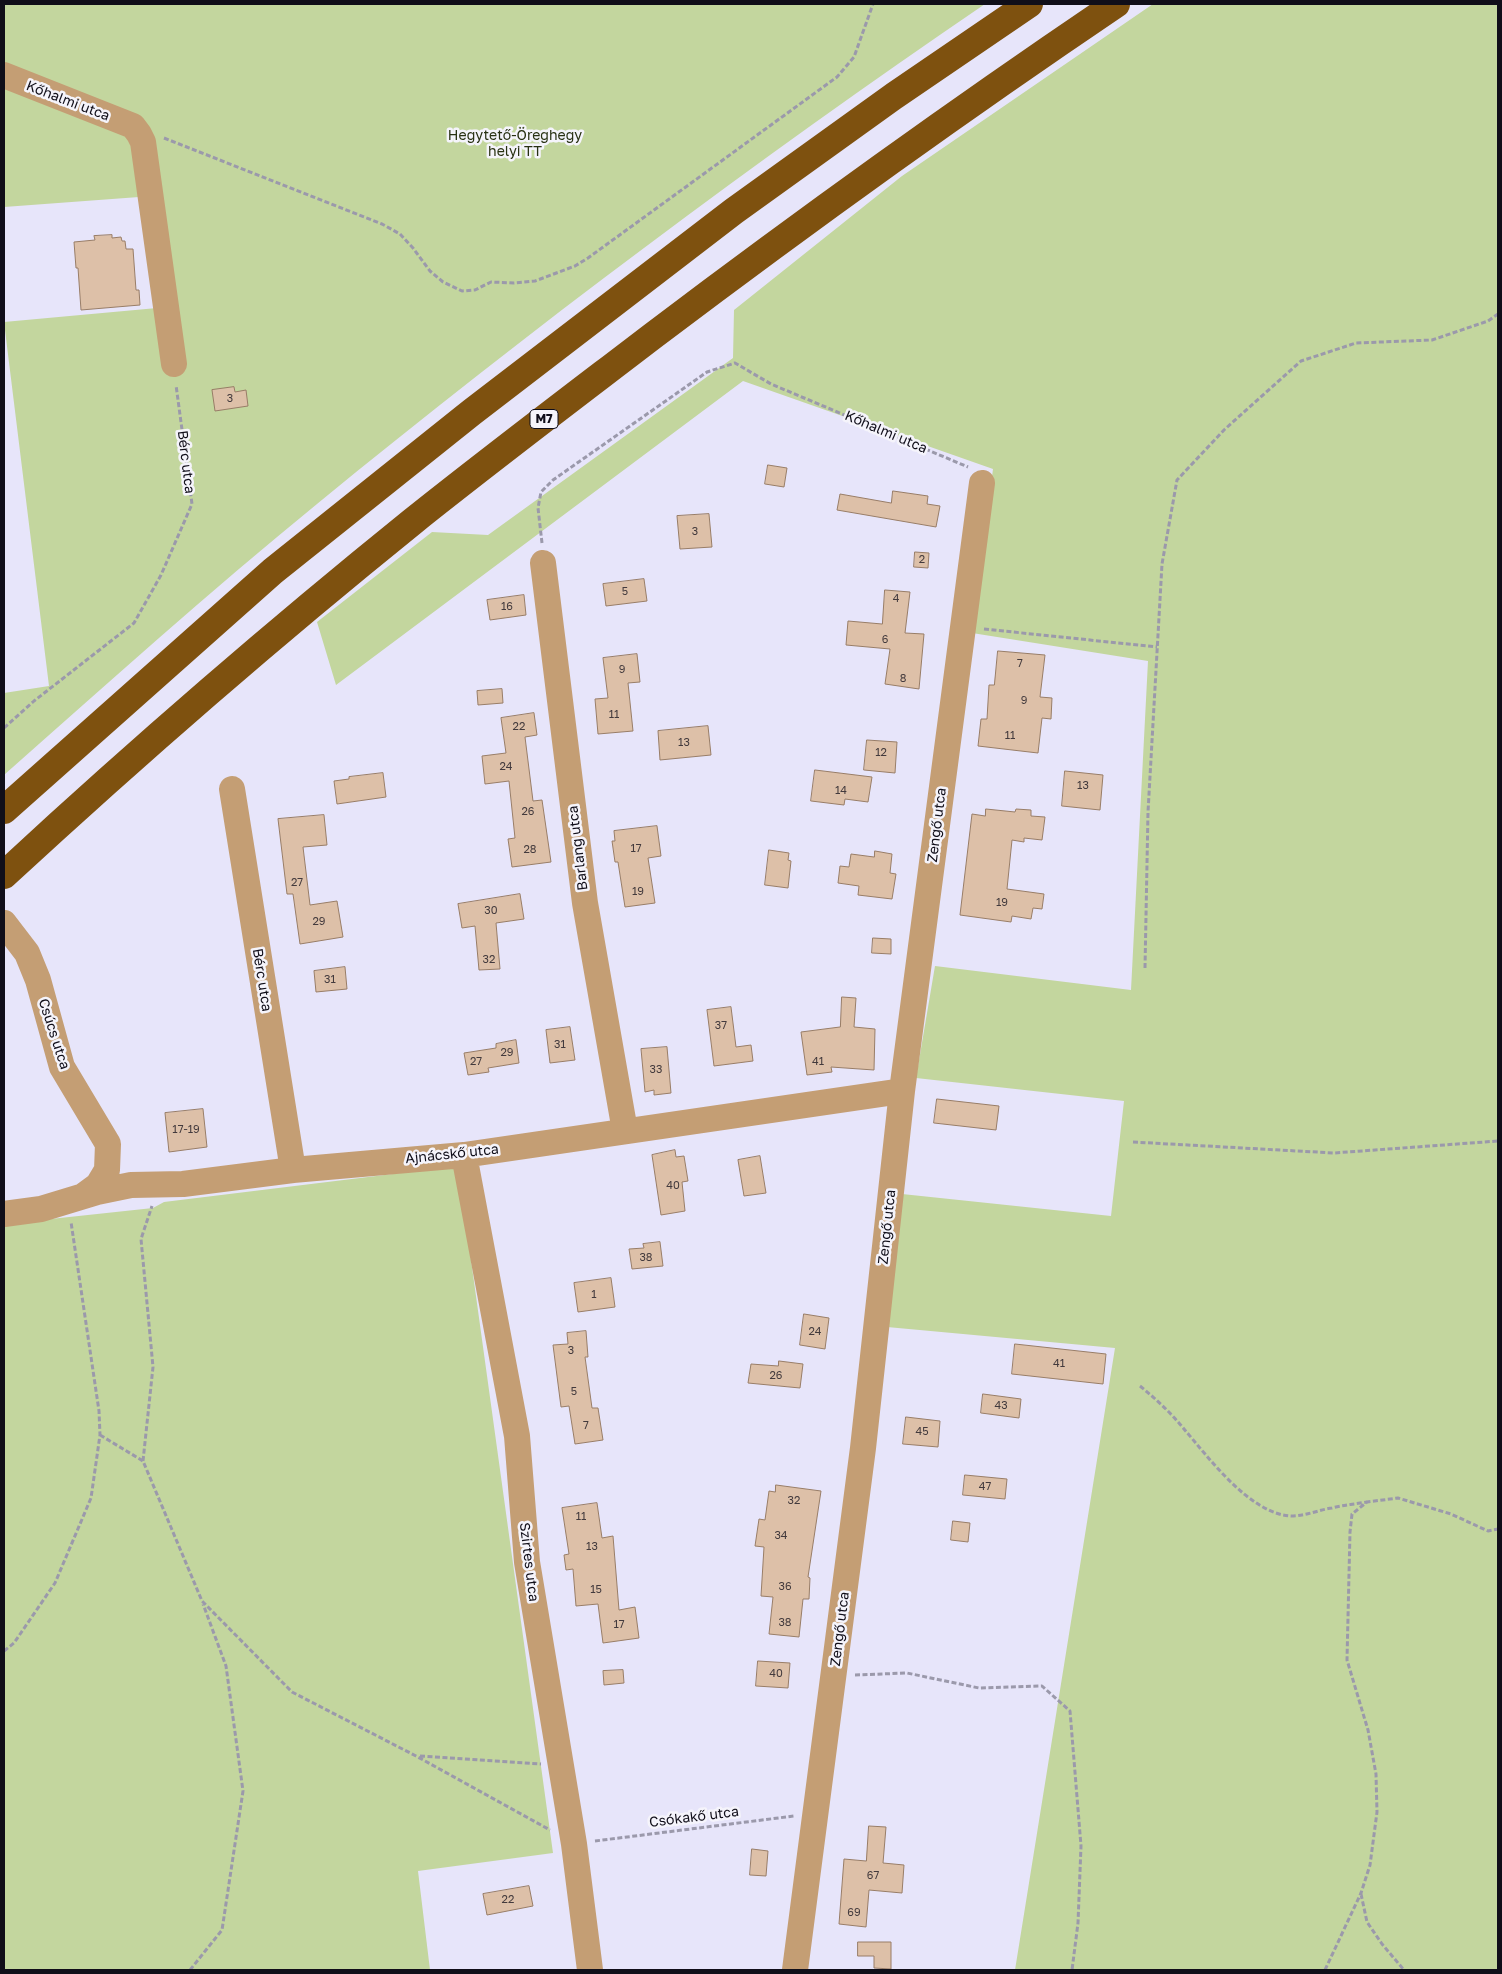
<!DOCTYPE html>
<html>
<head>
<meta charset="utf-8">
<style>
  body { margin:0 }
  #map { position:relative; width:1502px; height:1974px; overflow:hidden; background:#e7e5fa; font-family:"Golos Text",sans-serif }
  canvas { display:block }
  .frame { position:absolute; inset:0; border:5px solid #100e19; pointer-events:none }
</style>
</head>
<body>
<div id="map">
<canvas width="1502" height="1974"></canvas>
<div class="frame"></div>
</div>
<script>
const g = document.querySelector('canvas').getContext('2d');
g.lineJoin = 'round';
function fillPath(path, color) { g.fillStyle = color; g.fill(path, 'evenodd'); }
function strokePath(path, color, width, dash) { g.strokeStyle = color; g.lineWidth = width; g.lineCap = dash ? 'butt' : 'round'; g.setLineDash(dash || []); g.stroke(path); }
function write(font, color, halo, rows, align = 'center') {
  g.font = font + ' "Golos Text",sans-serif'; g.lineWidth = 5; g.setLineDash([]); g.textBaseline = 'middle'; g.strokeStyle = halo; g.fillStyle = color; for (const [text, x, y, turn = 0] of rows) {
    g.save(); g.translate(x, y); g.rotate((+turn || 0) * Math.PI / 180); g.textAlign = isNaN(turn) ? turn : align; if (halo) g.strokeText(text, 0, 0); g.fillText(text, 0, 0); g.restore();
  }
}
const green = new Path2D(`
  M4 4H985C755 161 532 328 317 504 210 591 107 684 4 775V693L49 686 4 322 157 308 139 197 4 207Z
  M1153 4H1498V1970H1015L1115 1348 887 1327 902 1194 1111 1216 1124 1101 916 1078 935 966 1131 990 1148 661 972 633 993 469 743 381 336 685 317 622 432 532 488 535 733 358 734 310 902 176Z
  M458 1166 553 1853 418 1871 430 1970H4V1224L153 1208 164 1202Z`);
const building = new Path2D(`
  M112 235V238L121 237 122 241H125L126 249H133L136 290H139L140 305 81 310 78 268H76L74 242 95 240 94 236Z
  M234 387 235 392 246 390 248 406 215 411 212 390Z
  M768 465 787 468 784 487 765 484Z
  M893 491 928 496 927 504 940 506 936 527 837 510 840 494 891 503Z
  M709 514 712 547 680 549 677 516Z
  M915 552 929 553 928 568 914 567Z
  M644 579 647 601 606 606 603 584Z
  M885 590 910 592 905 633 924 634 919 689 885 684 890 649 846 645 848 621 882 624Z
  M524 595 526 615 490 620 487 600Z
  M998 651 1045 655 1040 697 1052 698 1051 719 1042 718 1038 753 978 746 981 719H987L989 685H994Z
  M637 654 640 682 628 683 633 731 598 734 595 699 608 698 603 658Z
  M502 689 503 703 478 705 477 691Z
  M534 713 537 735 525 737 533 801 542 800 551 862 512 867 508 839 515 838 509 781 485 784 482 756 506 753 501 718Z
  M708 726 711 755 660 760 658 731Z
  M867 740 897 742 895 773 864 770Z
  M815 770 872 777 868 802 845 799 844 805 811 801Z
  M1065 771 1103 775 1100 810 1062 806Z
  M383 773 386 797 337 804 334 781 349 779V777Z
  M986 809 1015 812 1016 809 1031 810V816L1045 817 1042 840 1024 838V842L1012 840 1007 889 1044 894 1042 909 1033 908 1031 919 1012 916 1011 922 960 915 972 814 985 816Z
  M324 815 327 845 303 847 310 905 337 901 343 937 300 944 293 894H287L278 819Z
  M657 826 661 856 648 858 655 903 625 907 618 862H615L612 841H615L614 831Z
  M769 850 789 853 788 860 791 861 788 888 765 885Z
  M875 851 892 854 890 873 896 874 892 899 858 895 859 886 838 883 840 866 849 867 851 854 874 857Z
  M520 894 524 919 496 923 500 969 479 970 475 926 462 928 458 904Z
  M873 938 891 939V954L872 953Z
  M345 967 347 989 316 992 314 971Z
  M842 997 856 998 854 1027 875 1029 874 1070 831 1067 832 1072 807 1075 801 1032 840 1027Z
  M731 1007 736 1047 751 1045 753 1061 714 1066 707 1010Z
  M570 1027 575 1060 550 1063 546 1030Z
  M516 1040 519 1063 488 1068 489 1072 468 1075 464 1053 496 1048V1044Z
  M667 1047 671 1093 654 1095V1090L645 1092 641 1049Z
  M937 1099 999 1106 996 1130 934 1123Z
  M203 1109 207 1147 169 1152 165 1113Z
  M675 1150 676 1157 684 1156 688 1181 682 1182 685 1211 661 1215 652 1155Z
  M760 1156 766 1193 744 1196 738 1160Z
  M660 1242 663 1266 632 1269 629 1249 644 1248 643 1244Z
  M611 1278 615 1307 578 1312 574 1283Z
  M804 1314 829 1318 825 1349 800 1345Z
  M586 1331 588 1357H585L592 1408H598L603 1440 575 1444 569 1406 561 1407 553 1345 568 1344 567 1333Z
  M1015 1344 1106 1354 1103 1384 1012 1374Z
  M779 1361 803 1364 800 1388 748 1383 751 1364 778 1366Z
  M983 1394 1021 1399 1019 1418 981 1413Z
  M906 1417 940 1421 938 1447 903 1444Z
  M965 1475 1007 1479 1005 1499 963 1495Z
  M776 1485 821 1491 808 1577 810 1578 809 1599H803L799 1637 769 1634 773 1597 761 1596 764 1547 755 1546 759 1519 765 1520 769 1491 775 1492Z
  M597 1503 602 1538 613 1536 619 1610 635 1607 639 1638 603 1643 598 1604 576 1606 573 1569 566 1570 564 1555 569 1554 562 1508Z
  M953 1521 970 1523 968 1542 951 1540Z
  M758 1661 790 1663 788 1688 756 1686Z
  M623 1670 624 1683 604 1685 603 1671Z
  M869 1826 886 1827 883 1863 904 1865 902 1893 869 1890 866 1927 839 1924 844 1859 866 1861Z
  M752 1849 768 1851 766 1876 750 1875Z
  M529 1886 533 1906 487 1915 483 1894Z
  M858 1942H891V1969L874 1968V1956H858Z`);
const path = new Path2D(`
  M164 138 382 224 400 234 413 248 430 271 443 282 462 291 475 290 491 282 514 283 535 281 575 266 588 258 837 77 854 57 873 4
  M542 543 538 508 541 492 553 480 707 372 735 363 771 384 968 467
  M984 629 1157 647
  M4 728 34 701 134 623 161 575 192 504 176 385
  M1145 968 1148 812 1162 564 1177 480 1224 430 1301 361 1356 343 1432 340 1488 321 1498 314
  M1133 1142 1334 1153 1498 1141
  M1140 1386C1156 1399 1171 1413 1184 1429 1209 1458 1250 1514 1291 1516 1306 1516 1318 1510 1332 1508 1344 1505 1355 1504 1367 1502
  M100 1435 143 1461 202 1601 292 1692 416 1756 550 1830
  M143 1461 153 1367 141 1239 152 1206
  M4 1651 14 1643 55 1583 91 1498 100 1435 99 1411 71 1222
  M855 1675 907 1673 979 1688 1042 1686 1070 1711 1081 1846 1078 1923 1072 1970
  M420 1756 541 1764
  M595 1841 794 1816
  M1361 1894 1367 1922 1382 1944 1404 1970
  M190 1970 222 1930 243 1791 226 1666 203 1604
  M1325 1970 1361 1893 1370 1865 1377 1812 1376 1774 1368 1730 1347 1660 1350 1532 1352 1514 1367 1502 1398 1498 1451 1514 1488 1531 1498 1529`);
const minor = new Path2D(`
  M4 75 133 126 139 134 143 142 174 364
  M543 563 585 903 625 1131
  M232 789 293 1170
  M4 923 27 953 38 980 62 1067 108 1144 107 1170 98 1185 83 1196
  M464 1155 517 1436 527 1562 574 1844 590 1970
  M4 1214 41 1209 97 1192 131 1185 183 1184 293 1170 464 1155 902 1091
  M795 1970 863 1448 902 1091 982 483`);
const highway = new Path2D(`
  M4 810 273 571 472 412 734 211 894 96 1029 4
  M4 875C136 753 272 635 412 522 492 458 573 397 654 335 805 221 959 110 1116 4`);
const numberNames = [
  ["3",230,399],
  ["3",695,532],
  ["2",922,560],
  ["5",625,592],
  ["4",896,599],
  ["16",507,607],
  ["6",885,640],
  ["7",1020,664],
  ["9",622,670],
  ["8",903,679],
  ["9",1024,701],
  ["11",614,715],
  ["22",519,727],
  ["11",1010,736],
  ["13",684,743],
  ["12",881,753],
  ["24",506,767],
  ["13",1083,786],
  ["14",841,791],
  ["26",528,812],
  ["17",636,849],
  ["28",530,850],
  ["27",297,883],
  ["19",638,892],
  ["19",1002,903],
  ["30",491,911],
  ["29",319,922],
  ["32",489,960],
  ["31",330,980],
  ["37",721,1026],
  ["31",560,1045],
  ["29",507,1053],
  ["27",476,1062],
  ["41",818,1062],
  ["33",656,1070],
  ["17-19",186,1130],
  ["40",673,1186],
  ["38",646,1258],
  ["1",594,1295],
  ["24",815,1332],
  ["3",571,1351],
  ["41",1059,1364],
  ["26",776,1376],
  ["5",574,1392],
  ["43",1001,1406],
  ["7",586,1426],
  ["45",922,1432],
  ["47",985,1487],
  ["32",794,1501],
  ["11",581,1517],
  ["34",781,1536],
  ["13",592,1547],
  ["36",785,1587],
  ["15",596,1590],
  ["38",785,1623],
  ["17",619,1625],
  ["40",776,1674],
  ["67",873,1876],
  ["22",508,1900],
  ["69",854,1913]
];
const shields = [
  [544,419,28]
];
const shieldNames = [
  ["M7",544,419]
];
const streetNames = [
  ["Kőhalmi utca",68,101,21],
  ["Kőhalmi utca",886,432,23],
  ["Bérc utca",186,462,83],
  ["Zengő utca",937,825,-83],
  ["Barlang utca",578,848,-97],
  ["Bérc utca",262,980,81],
  ["Csúcs utca",54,1034,72],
  ["Ajnácskő utca",452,1154,-6],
  ["Zengő utca",887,1227,-84],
  ["Szirtes utca",529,1562,83],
  ["Zengő utca",840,1629,-83],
  ["Csókakő utca",694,1817,-7]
];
const parkNames = [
  ["Hegytető-Öreghegy",515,136],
  ["helyi TT",515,152]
];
fillPath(green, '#c3d69e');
fillPath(building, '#ddc0a8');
strokePath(building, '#987d67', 1);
strokePath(path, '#9b99ab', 3, [5, 2.5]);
strokePath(minor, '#c49e74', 26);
strokePath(highway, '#7e510f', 28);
write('11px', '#433a3d', null, numberNames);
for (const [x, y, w] of shields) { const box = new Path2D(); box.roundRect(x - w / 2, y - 9.5, w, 19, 4); g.fillStyle = '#f5f4fb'; g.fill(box); strokePath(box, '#100e19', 1); }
write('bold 12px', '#100e19', null, shieldNames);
write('14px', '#100e19', '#f5f4fb', streetNames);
write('14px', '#283112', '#f5f4fb', parkNames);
</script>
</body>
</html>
